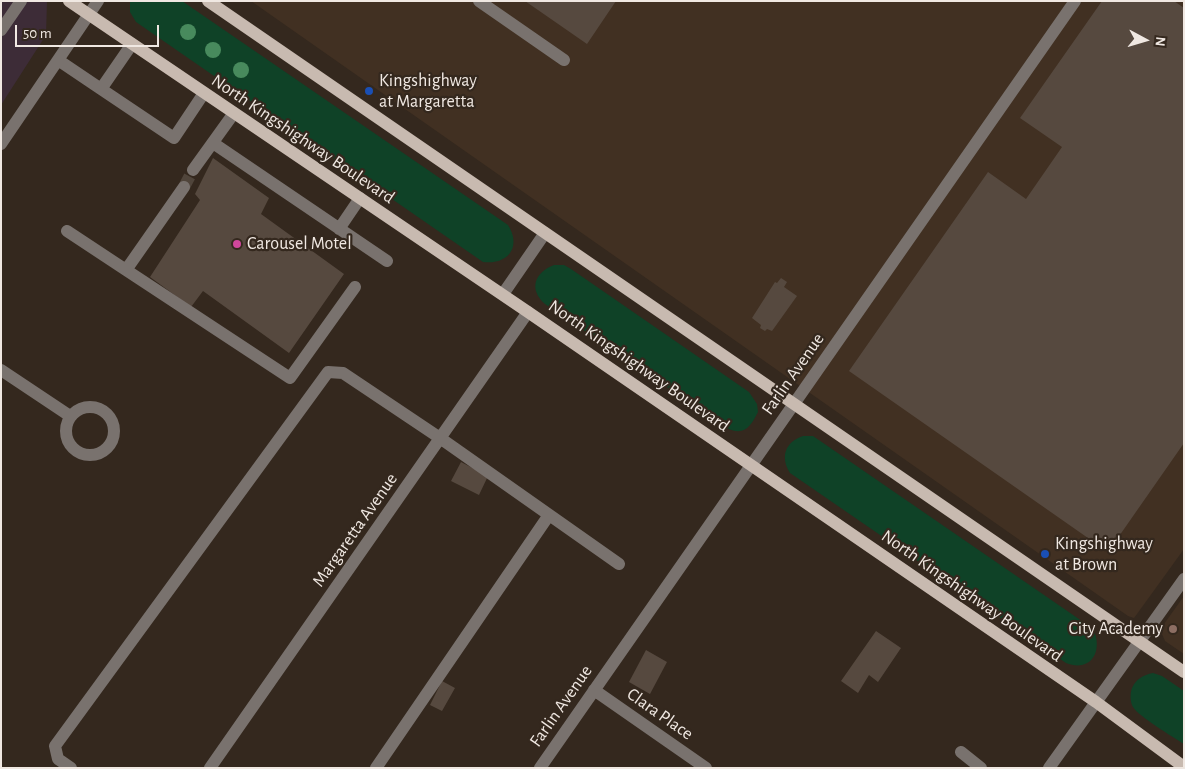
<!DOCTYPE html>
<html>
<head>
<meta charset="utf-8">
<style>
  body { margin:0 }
  #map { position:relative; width:1185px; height:769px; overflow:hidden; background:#34281e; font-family:"Alegreya Sans",sans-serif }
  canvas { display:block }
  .frame { position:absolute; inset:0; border:2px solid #f0e8e2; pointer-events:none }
  .north { position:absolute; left:1120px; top:15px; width:50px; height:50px; -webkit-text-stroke:4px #34281e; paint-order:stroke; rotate:96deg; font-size:14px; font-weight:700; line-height:20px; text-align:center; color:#f0e8e2 }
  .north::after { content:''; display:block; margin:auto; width:18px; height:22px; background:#f0e8e2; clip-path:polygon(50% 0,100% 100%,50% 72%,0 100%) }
  .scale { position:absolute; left:15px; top:25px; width:144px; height:22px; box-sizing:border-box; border:2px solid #f0e8e2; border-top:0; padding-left:6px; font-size:15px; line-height:18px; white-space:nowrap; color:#f0e8e2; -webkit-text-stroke:4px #34281e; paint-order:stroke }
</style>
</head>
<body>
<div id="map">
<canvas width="1185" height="769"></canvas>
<div class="frame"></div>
<div class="north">N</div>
<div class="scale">50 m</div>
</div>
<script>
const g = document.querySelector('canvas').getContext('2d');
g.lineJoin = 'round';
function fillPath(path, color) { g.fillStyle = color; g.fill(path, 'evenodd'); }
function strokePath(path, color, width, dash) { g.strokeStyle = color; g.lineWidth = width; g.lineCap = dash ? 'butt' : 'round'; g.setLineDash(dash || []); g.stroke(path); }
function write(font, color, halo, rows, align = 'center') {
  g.font = font + ' "Alegreya Sans",sans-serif'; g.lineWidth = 4.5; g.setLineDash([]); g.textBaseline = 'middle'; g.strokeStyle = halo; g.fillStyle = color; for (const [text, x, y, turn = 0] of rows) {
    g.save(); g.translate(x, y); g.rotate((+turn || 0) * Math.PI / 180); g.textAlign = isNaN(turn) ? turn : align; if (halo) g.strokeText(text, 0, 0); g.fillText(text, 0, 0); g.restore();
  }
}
const commercial = new Path2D(`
  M1 1H47L46 35 1 105Z`);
const built = new Path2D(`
  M251 1H1184V549L1137 614 1134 618 1128 616Z
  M1184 596V654L1165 641 1162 634 1164 624Z`);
const green = new Path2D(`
  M130 1H182L508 225C522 247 508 265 483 262L136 22 130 12Z
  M554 265H564L571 269 749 392 757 404 758 412C751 426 744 437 727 428L545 304C528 289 535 272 554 265Z
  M803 436H813L1092 628C1100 640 1099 661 1082 665 1077 666 1071 665 1066 663L790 473C780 457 785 442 803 436Z
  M1153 673 1162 676 1184 691V744C1173 737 1138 716 1133 707 1130 702 1130 693 1132 688 1136 679 1143 675 1153 673Z`);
const building = new Path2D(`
  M525 1H616L587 44Z
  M1102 1H1174L1184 8V443L1108 552 849 371 988 172 1026 199 1062 147 1020 118Z
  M213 158 269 198 261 214 344 274 289 353 203 291 191 307 150 277 200 200 195 194Z
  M781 278 787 282 784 287 797 296 772 331 767 329 765 331 760 328 761 325 752 318 775 282 777 283Z
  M461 462 488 476 479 495 451 481Z
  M876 631 901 648 878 682 869 675 858 693 841 681Z
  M646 650 667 662 650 694 629 682Z
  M442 681 455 688 442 711 430 705Z`);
const minorTunnel = new Path2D(`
  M184 187 193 170`);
const minor = new Path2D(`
  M479 1 564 60
  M1 30 21 1
  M132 44 101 89 174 138 204 93
  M58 60 101 89
  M213 143 387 261
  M1 144 98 1
  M193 170 234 113
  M184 187 126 270 290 378 355 287
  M339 229 360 198
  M67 231 126 270
  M503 294 545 233
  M1 370 70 416
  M66 431a24 24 0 1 1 48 0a24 24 0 1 1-48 0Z
  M594 690 706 768
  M961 752 981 768
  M71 768 58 759 55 746 328 372 343 373 440 438 619 564
  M210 768 528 312
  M376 768 549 515
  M540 768 1075 1
  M1049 768 1184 579`);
const major = new Path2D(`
  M69 1 528 312 1096 702 1184 767
  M208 1 1184 672`);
const trees = [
  [188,32],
  [213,50],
  [241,70]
];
const markers = [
  [369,91,5,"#1a4fb4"],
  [237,244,5,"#d1479c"],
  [1045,554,5,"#1a4fb4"],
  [1173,629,5,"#8d6e63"]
];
const poiNames = [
  ["Kingshighway",379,81],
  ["at Margaretta",379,102],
  ["Carousel Motel",247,244],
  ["Kingshighway",1055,544],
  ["at Brown",1055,565],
  ["City Academy",1163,629,"right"]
];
const streetNames = [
  ["North Kingshighway Boulevard",303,139,34],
  ["North Kingshighway Boulevard",639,366,35],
  ["Farlin Avenue",793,374,-55],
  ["Margaretta Avenue",355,530,-55],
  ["North Kingshighway Boulevard",972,596,35],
  ["Farlin Avenue",561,706,-55],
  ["Clara Place",660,714,35]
];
fillPath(commercial, '#3d2c37');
fillPath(built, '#413022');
fillPath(green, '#0f4227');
fillPath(building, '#56493f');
strokePath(minorTunnel, '#50453b', 12, [12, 6]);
strokePath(minor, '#79726e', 12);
strokePath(major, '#c8bab0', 12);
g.fillStyle = '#488a5d';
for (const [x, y] of trees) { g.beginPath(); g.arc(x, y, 8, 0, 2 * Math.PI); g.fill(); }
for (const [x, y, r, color] of markers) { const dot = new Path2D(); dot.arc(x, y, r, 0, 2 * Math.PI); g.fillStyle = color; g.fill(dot); strokePath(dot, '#34281e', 2); }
write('18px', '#f0e8e2', '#34281e', poiNames, 'left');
write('18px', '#f0e8e2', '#34281e', streetNames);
</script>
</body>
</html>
